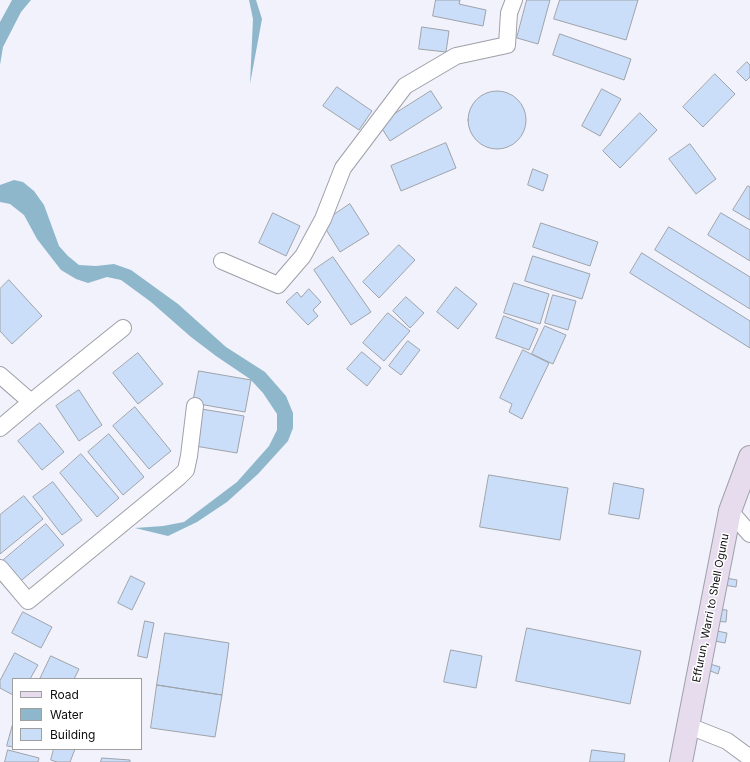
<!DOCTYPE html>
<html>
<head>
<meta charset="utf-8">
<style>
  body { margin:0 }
  #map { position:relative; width:750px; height:762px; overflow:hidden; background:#f1f2fb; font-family:Inter,sans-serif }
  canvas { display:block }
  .legend { position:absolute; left:12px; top:678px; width:130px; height:72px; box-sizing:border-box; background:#fff; border:1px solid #9f9fa0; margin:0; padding:5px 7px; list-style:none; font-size:12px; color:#0e0e11 }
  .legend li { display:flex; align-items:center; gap:8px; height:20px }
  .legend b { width:20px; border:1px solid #9f9fa0 }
</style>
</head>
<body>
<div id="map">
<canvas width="750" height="762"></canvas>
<ul class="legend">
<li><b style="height:5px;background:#e6dcee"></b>Road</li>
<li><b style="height:11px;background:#8fb7cc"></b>Water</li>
<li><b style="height:11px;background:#cbdef9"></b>Building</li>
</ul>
</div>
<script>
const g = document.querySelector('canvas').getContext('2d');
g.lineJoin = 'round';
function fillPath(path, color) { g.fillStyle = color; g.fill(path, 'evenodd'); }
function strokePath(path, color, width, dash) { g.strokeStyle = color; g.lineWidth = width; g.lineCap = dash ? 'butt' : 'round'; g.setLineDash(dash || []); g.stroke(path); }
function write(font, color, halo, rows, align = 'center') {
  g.font = font + ' Inter,sans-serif'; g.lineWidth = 3; g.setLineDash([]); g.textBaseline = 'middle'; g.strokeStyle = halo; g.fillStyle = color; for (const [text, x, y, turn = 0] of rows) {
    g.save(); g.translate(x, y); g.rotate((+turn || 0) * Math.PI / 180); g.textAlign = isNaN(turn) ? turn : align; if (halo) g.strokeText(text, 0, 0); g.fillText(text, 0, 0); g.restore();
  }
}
const water = new Path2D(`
  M12 0H31L21 12 3 47 0 65V22Z
  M249 0H256L262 19 250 84 253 19Z
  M14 180 23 182 34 191 44 205 59 246 68 256 79 265 96 266 114 264 131 270 178 304 226 347 265 372 286 396 293 413V428L288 441 258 474 227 502 197 522 168 536 135 528 163 526 184 522 237 482 269 446 277 430V414L263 393 250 379 216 356 191 337 151 302 121 280 107 277 88 283 76 279 61 270 37 239 24 215 10 204 0 202V185Z`);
const building = new Path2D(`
  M436 0H460L459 4 486 10 483 26 433 16Z
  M527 0H550L538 44 517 38Z
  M560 0H638L626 40 554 19Z
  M422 27 449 31 446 52 419 49Z
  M560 34 631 59 624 80 553 55Z
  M747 62 750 65V77L746 81 737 72Z
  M715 74 735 94 703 127 683 107Z
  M337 87 372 111 359 130 323 106Z
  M602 89 621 99 600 136 582 126Z
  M431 91 442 108 390 141 379 124Z
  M468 120a29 29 0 1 1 58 0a29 29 0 1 1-58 0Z
  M640 113 657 130 620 168 603 151Z
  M446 143 456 168 401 191 391 166Z
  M690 144 716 179 696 194 669 159Z
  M533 169 548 175 543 191 528 185Z
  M748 186 750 187V220L733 210Z
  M350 204 369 234 340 252 322 223Z
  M273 213 300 226 286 256 259 243Z
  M721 213 750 230V261L708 235Z
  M541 223 598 242 590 266 533 247Z
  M669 227 750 277V309L655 250Z
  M399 245 415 260 379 298 363 282Z
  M642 253 750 321V348L630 273Z
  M533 256 590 274 582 299 525 281Z
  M333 257 371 312 351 325 314 270Z
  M9 280 42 316 12 344 0 331V289Z
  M514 283 549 294 540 324 504 313Z
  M456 287 477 304 458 329 437 312Z
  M309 289 321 302 313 310 318 316 308 325 286 302 297 292 301 297Z
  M553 295 576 301 568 330 545 323Z
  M406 297 424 313 410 328 393 311Z
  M388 313 410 331 384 361 363 343Z
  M504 316 538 329 529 350 496 338Z
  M545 326 566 335 553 364 532 354Z
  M408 341 420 350 401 375 389 366Z
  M523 350 549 363 522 419 509 412 512 404 500 398Z
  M362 352 381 368 367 386 347 369Z
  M138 353 163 384 138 404 113 373Z
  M199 371 251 380 245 412 193 403Z
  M79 390 102 425 79 441 56 406Z
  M135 407 171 451 149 469 113 426Z
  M189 407 244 416 237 453 183 444Z
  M40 423 64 452 42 470 18 441Z
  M109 434 144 477 123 495 88 452Z
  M81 454 119 498 97 517 60 473Z
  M489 475 568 488 560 540 480 527Z
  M53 482 82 520 62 535 33 497Z
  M614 483 644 489 639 519 609 514Z
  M24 496 43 519 0 554V515Z
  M46 524 64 545 17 584 0 563Z
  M131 576 145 583 132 610 118 603Z
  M726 578 737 580 736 587 724 585Z
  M714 609 727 610 726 622 713 621Z
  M23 612 52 627 41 648 12 633Z
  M145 621 154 623 147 658 138 656Z
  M527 628 641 651 630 704 516 681Z
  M717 631 727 633 725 643 715 641Z
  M165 633 229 643 222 695 157 685Z
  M451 650 482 656 476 688 444 682Z
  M15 653 38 665 30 679H13V695L0 688V681Z
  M51 656 79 669 74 679H40Z
  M710 664 720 667 718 674 708 670Z
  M157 685 222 695 215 737 151 728Z
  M13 723V747L7 746Z
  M54 749H75L70 762H57L51 760Z
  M8 750 39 758 38 762H5Z
  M592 750 625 754 624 762H590Z
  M102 758 130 760V762H101Z`);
const street = new Path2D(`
  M222 261 278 285 303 256 323 219 343 168 405 86 456 56 507 45 509 13 514 0
  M0 375 31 402 123 328
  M0 428 31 402
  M730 511 750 534
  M0 568 28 601 179 477 186 470 189 456 195 406
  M689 726 727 741 750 758`);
const secondary = new Path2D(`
  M681 762 730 511 750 457`);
const streetNames = [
  ["Effurun, Warri to Shell Ogunu",711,608,-79]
];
fillPath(water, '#8fb7cc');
fillPath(building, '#cbdef9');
strokePath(building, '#9ea3aa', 1);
strokePath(street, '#9fa0a8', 18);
strokePath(secondary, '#9fa0a8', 24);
strokePath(street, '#fff', 16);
strokePath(secondary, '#e6dcee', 22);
write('11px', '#0e0e11', '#fff', streetNames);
</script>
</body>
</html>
